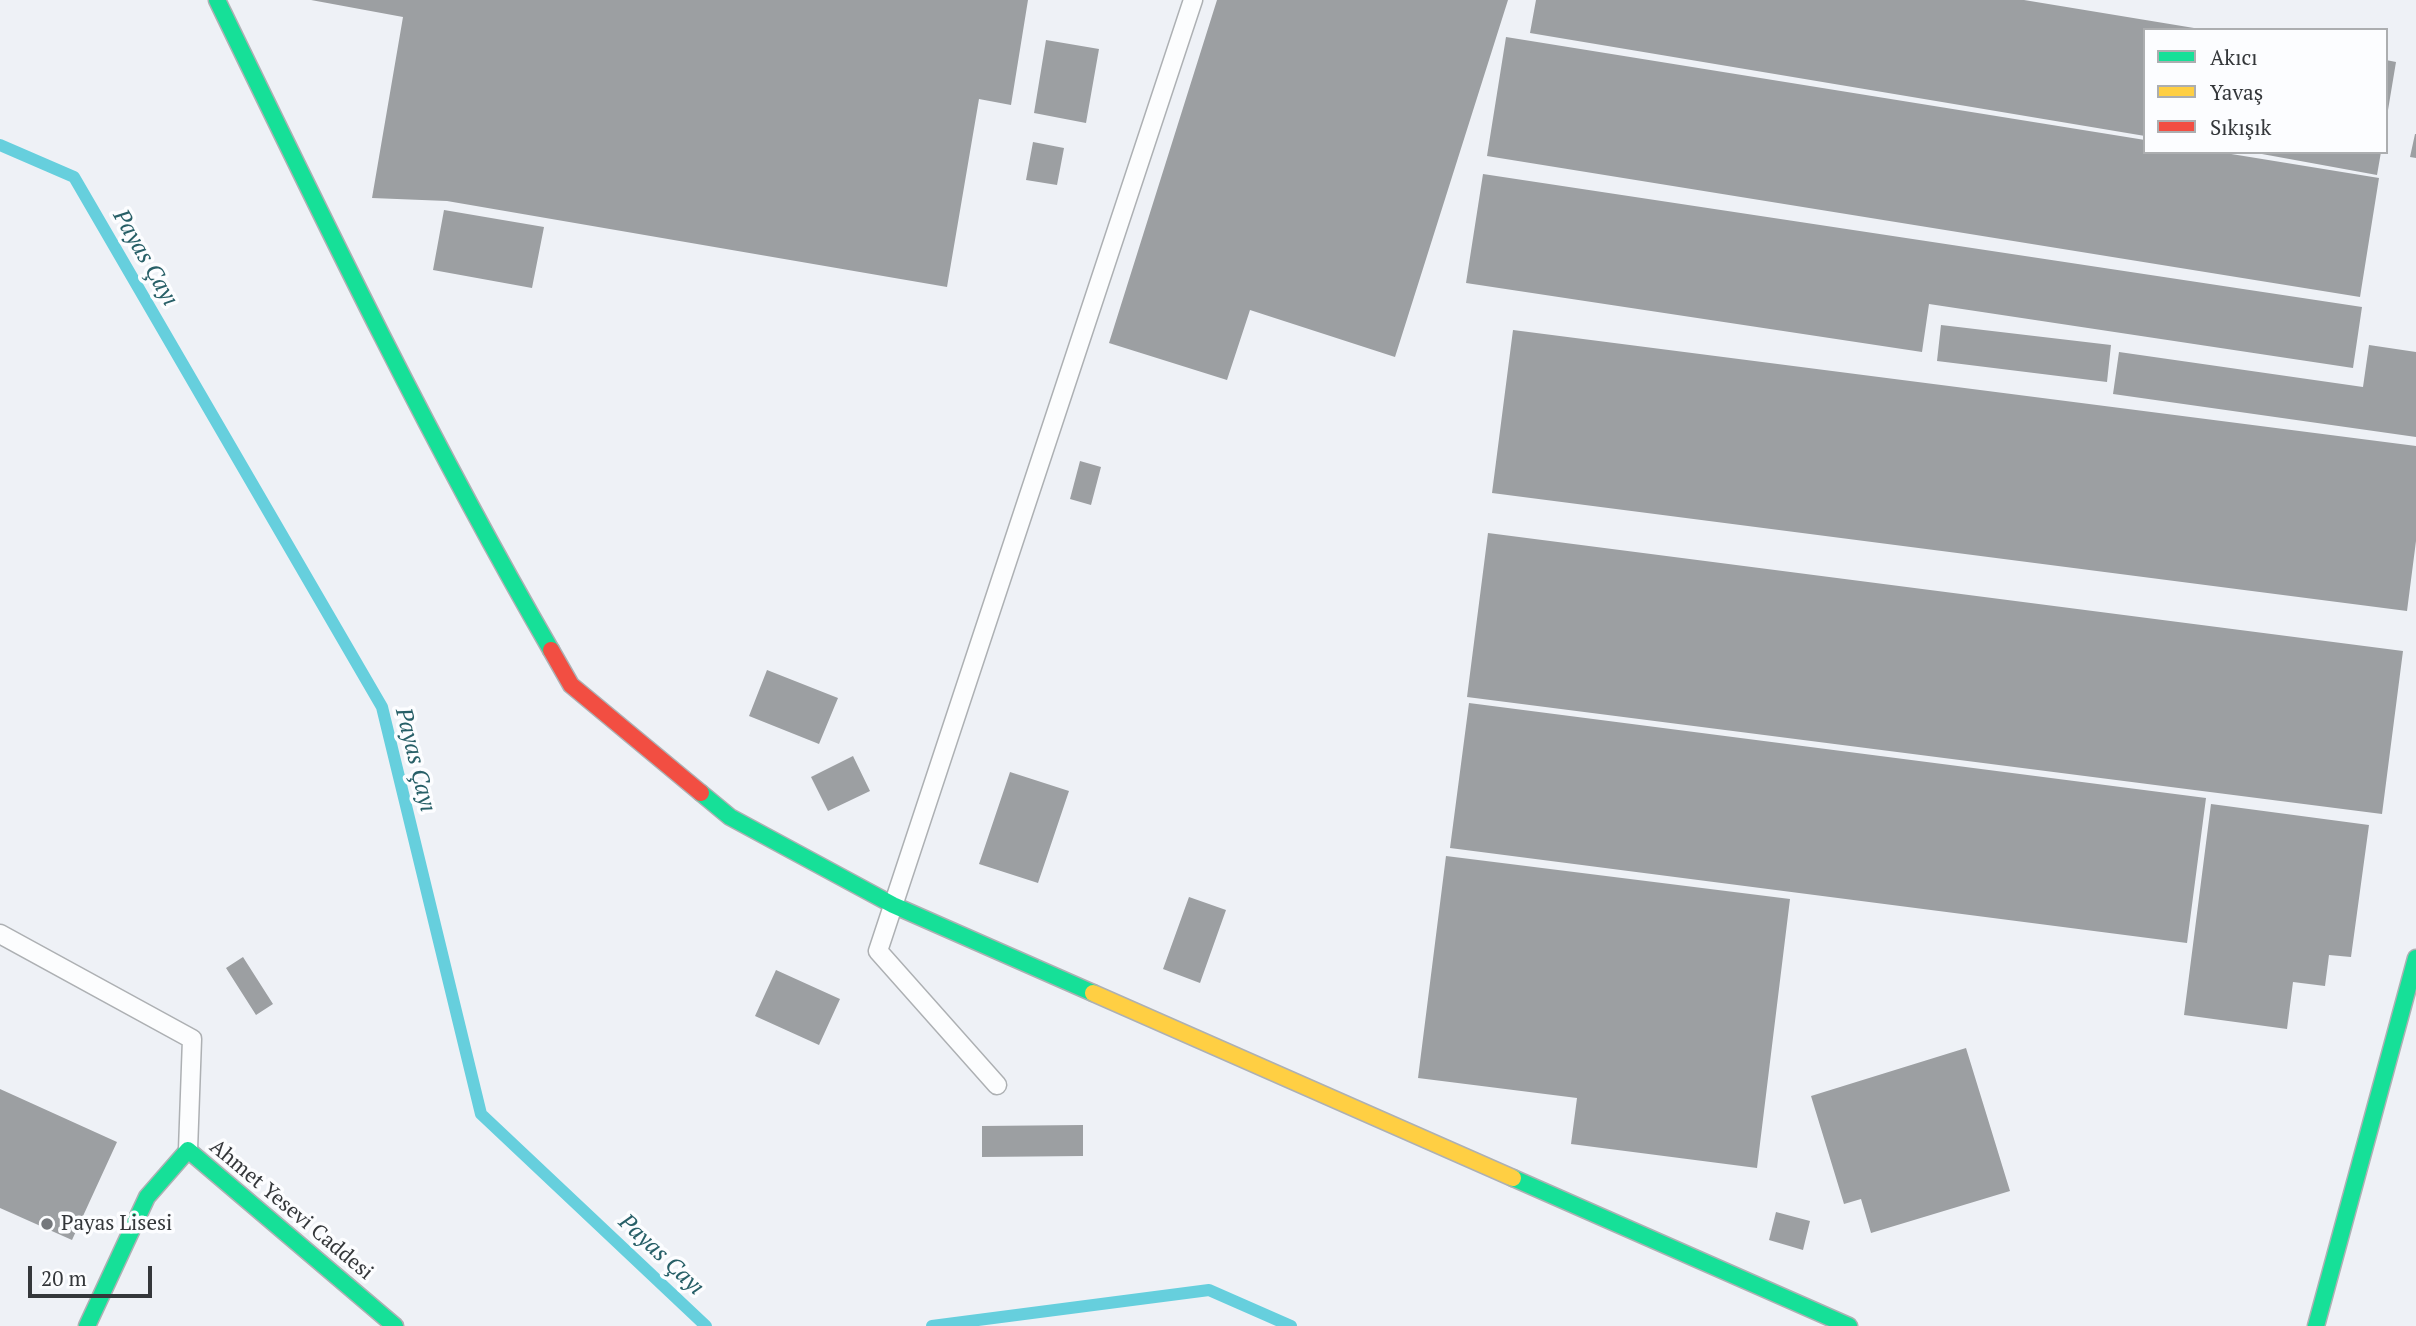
<!DOCTYPE html>
<html>
<head>
<meta charset="utf-8">
<style>
  body { margin:0 }
  #map { position:relative; width:2416px; height:1326px; overflow:hidden; background:#eef1f6; font-family:"PT Serif",serif }
  canvas { display:block }
  .legend { position:absolute; left:2143px; top:28px; width:245px; height:126px; box-sizing:border-box; background:#fcfdff; border:2px solid #acaeb0; margin:0; padding:9px 12px; list-style:none; font-size:21px; color:#34373a }
  .legend li { display:flex; align-items:center; gap:14px; height:35px }
  .legend b { width:35px; border:2px solid #acaeb0 }
  .scale { position:absolute; left:28px; top:1266px; width:124px; height:32px; box-sizing:border-box; border:4px solid #34373a; border-top:0; padding-left:9px; font-size:21px; line-height:24px; white-space:nowrap; color:#34373a; -webkit-text-stroke:5px #fcfdff; paint-order:stroke }
</style>
</head>
<body>
<div id="map">
<canvas width="2416" height="1326"></canvas>
<ul class="legend">
<li><b style="height:9px;background:#16e098"></b>Akıcı</li>
<li><b style="height:9px;background:#ffcf43"></b>Yavaş</li>
<li><b style="height:9px;background:#f24e42"></b>Sıkışık</li>
</ul>
<div class="scale">20 m</div>
</div>
<script>
const g = document.querySelector('canvas').getContext('2d');
g.lineJoin = 'round';
function strokePath(path, color, width, dash) { g.strokeStyle = color; g.lineWidth = width; g.lineCap = dash ? 'butt' : 'round'; g.setLineDash(dash || []); g.stroke(path); }
function fillPath(path, color) { g.fillStyle = color; g.fill(path, 'evenodd'); }
function write(font, color, halo, rows, align = 'center') {
  g.font = font + ' "PT Serif",serif'; g.lineWidth = 7; g.setLineDash([]); g.textBaseline = 'middle'; g.strokeStyle = halo; g.fillStyle = color; for (const [text, x, y, turn = 0] of rows) {
    g.save(); g.translate(x, y); g.rotate((+turn || 0) * Math.PI / 180); g.textAlign = isNaN(turn) ? turn : align; if (halo) g.strokeText(text, 0, 0); g.fillText(text, 0, 0); g.restore();
  }
}
const stream = new Path2D(`
  M0 145 74 177 382 707 481 1114 706 1326
  M932 1326 1209 1290 1291 1326`);
const building = new Path2D(`
  M311 0H1028L1011 105 979 99 947 287 447 201 372 198 403 17Z
  M1217 0H1508L1395 357 1250 310 1227 380 1109 343Z
  M1536 0H2024L2194 28 2145 30V136L1530 33Z
  M1506 37 2145 140V152H2219L2379 178 2360 297 1487 156Z
  M1046 40 1099 49 1086 123 1034 113Z
  M2386 60 2396 62 2388 110H2386Z
  M2415 134H2416V158L2410 157Z
  M1033 142 1064 148 1057 185 1026 180Z
  M2251 152H2381L2377 175Z
  M1483 174 2362 307 2353 368 1929 304 1922 352 1466 283Z
  M444 210 544 227 532 288 433 270Z
  M1941 325 2111 345 2107 382 1937 361Z
  M1513 330 2416 446V541L2407 611 1492 493Z
  M2369 345 2416 352V437L2113 394 2119 352 2363 387Z
  M1080 461 1101 467 1091 505 1070 499Z
  M1488 533 2403 651 2382 814 1467 697Z
  M767 670 838 698 819 744 749 716Z
  M1469 703 2206 798 2187 943 1450 848Z
  M853 756 870 791 828 811 811 777Z
  M1010 772 1069 791 1038 883 979 864Z
  M2211 804 2369 825 2351 957 2329 955 2325 986 2293 982 2287 1029 2184 1015Z
  M1446 856 1790 899 1757 1168 1571 1144 1577 1098 1418 1078Z
  M1189 897 1226 910 1200 983 1163 969Z
  M243 957 273 1004 256 1015 226 968Z
  M776 970 840 999 819 1045 755 1016Z
  M1966 1048 2010 1191 1871 1233 1861 1199 1844 1204 1811 1096Z
  M0 1089 117 1142 72 1240 0 1208Z
  M1083 1125V1156L982 1157V1126Z
  M1776 1212 1810 1221 1803 1250 1769 1240Z`);
const lane = new Path2D(`
  M0 934 192 1039 188 1150
  M997 1085 878 951 1193 0`);
const fast = new Path2D(`
  M217 0C323 219 429 439 551 650
  M701 793 730 817 893 905 1093 993
  M1513 1178 1849 1326
  M87 1326 147 1197 188 1150 395 1326
  M2316 1326 2416 958`);
const slow = new Path2D(`
  M1093 993 1513 1178`);
const jam = new Path2D(`
  M551 650 571 685 701 793`);
const markers = [
  [47,1224,7,"#75787c"]
];
const streetNames = [
  ["Ahmet Yesevi Caddesi",291,1210,40]
];
const poiNames = [
  ["Payas Lisesi",61,1224]
];
const waterNames = [
  ["Payas Çayı",145,258,60],
  ["Payas Çayı",415,760,76],
  ["Payas Çayı",661,1255,43]
];
strokePath(stream, '#66cfdd', 12);
fillPath(building, '#9c9fa2');
strokePath(lane, '#adb0b3', 21);
strokePath(fast, '#adb0b3', 19);
strokePath(slow, '#adb0b3', 19);
strokePath(jam, '#adb0b3', 19);
strokePath(lane, '#fcfdfe', 18);
strokePath(fast, '#16e098', 16);
strokePath(slow, '#ffcf43', 16);
strokePath(jam, '#f24e42', 16);
for (const [x, y, r, color] of markers) { const dot = new Path2D(); dot.arc(x, y, r, 0, 2 * Math.PI); g.fillStyle = color; g.fill(dot); strokePath(dot, '#fcfdff', 2.5); }
write('21px', '#34373a', '#fcfdff', streetNames);
write('21px', '#34373a', '#fcfdff', poiNames, 'left');
write('italic 23px', '#275f67', '#fcfdff', waterNames);
</script>
</body>
</html>
